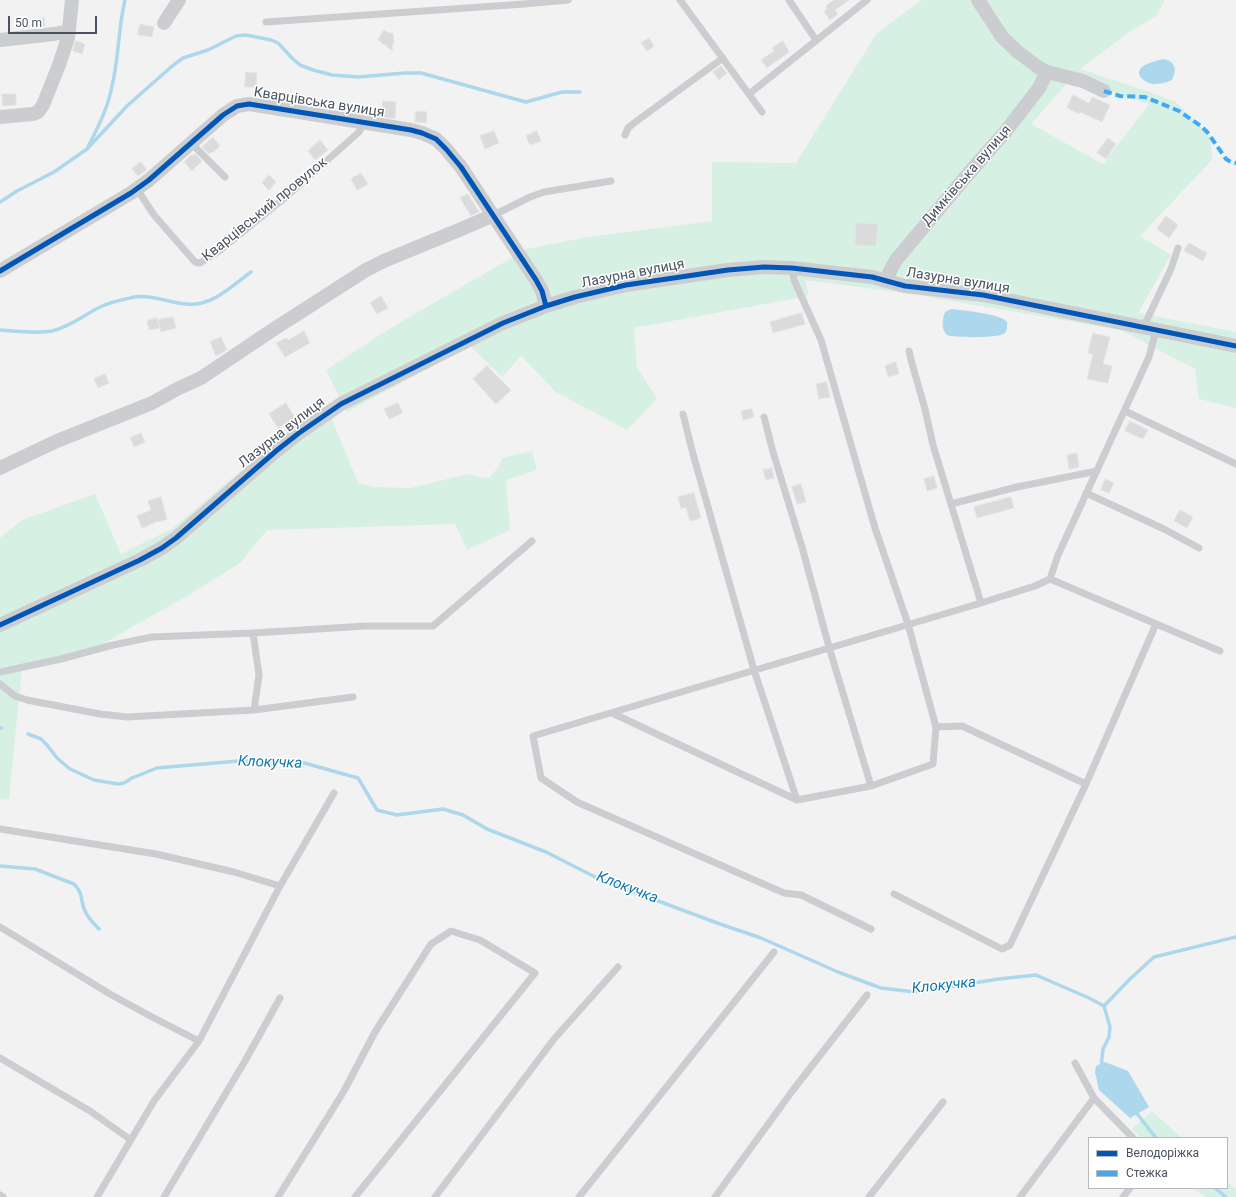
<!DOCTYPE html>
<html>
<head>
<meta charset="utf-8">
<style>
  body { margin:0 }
  #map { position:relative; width:1236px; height:1197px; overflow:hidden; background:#f2f2f2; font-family:Roboto,sans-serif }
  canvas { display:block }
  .legend { position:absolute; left:1088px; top:1137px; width:140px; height:52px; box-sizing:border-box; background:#fff; border:1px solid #b6babf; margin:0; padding:5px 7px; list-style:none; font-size:12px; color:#49525e }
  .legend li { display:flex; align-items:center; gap:8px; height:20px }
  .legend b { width:20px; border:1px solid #b6babf }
  .scale { position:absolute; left:8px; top:16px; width:89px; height:18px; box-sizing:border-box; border:2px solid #49525e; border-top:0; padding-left:5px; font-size:12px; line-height:14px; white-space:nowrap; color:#49525e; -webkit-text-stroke:3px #fff; paint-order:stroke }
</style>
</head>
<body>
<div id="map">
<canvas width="1236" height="1197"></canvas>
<ul class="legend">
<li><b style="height:5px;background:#0057b8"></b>Велодоріжка</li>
<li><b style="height:5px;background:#3fa9f5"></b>Стежка</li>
</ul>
<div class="scale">50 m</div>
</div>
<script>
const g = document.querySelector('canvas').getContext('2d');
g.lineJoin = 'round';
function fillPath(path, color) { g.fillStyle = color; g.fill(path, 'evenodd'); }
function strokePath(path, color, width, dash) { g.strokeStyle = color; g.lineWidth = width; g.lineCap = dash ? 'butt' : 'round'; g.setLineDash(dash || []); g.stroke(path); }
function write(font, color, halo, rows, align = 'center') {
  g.font = font + ' Roboto,sans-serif'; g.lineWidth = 3; g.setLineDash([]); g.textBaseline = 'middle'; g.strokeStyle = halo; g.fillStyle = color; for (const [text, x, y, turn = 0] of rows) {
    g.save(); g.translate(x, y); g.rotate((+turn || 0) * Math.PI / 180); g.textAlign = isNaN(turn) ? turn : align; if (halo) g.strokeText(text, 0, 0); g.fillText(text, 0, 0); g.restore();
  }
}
const green = new Path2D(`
  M922 0H1165L1156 16 1131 31 1080 69 1147 91 1176 102 1211 137 1212 160 1140 236 1171 255 1138 313 1236 332V408L1199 399 1195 369 1121 330 911 294 805 280 809 296 634 328 637 367 657 399 627 430 556 392 521 356 502 377 470 346 347 412 326 370 389 329 527 249 588 237 712 221V162L796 163 877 33ZM1070 80 1149 104 1103 164 1031 124Z
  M313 412 330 414 358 483 373 487 411 488 467 474 483 478 490 477 499 466 502 458 532 451 537 470 506 480 510 530 467 550 455 524 267 530 240 563 189 595 132 627 85 655 22 669 9 799 0 800V538L22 520 95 494 121 554 173 528 270 446Z
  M1152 1111 1182 1138H1141L1132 1129Z
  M1227 1181 1236 1189V1197H1205L1193 1188H1227Z`);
const water = new Path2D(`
  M1163 59C1176 61 1177 70 1172 80 1166 83 1159 84 1153 84 1146 83 1133 75 1142 67 1147 63 1156 61 1163 59Z
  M951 309C961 310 1000 314 1006 321 1008 323 1007 324 1007 327 1007 330 1006 333 1003 334 996 338 955 338 947 335 941 329 942 320 945 312Z
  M1105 1062 1128 1071 1149 1107 1130 1118 1099 1090 1095 1072 1096 1066Z`);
const stream = new Path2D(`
  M88 147C98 127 108 108 112 86 119 58 118 28 125 0
  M0 202 17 191 54 172 87 149 127 106 171 67 183 58 208 50 236 36 246 35 271 40 278 43 293 59 300 65 313 70 332 75 358 77 405 73H421L526 102 562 92H580
  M0 330C17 331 35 334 52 331 69 327 83 316 98 308 108 303 120 300 130 298 150 293 169 303 187 304 212 307 233 285 251 272
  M0 728H2
  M28 734 41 739 47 745 57 758 70 769 94 780 118 784 124 783 132 778 157 768 238 761H297L358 778 377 810 397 815 443 809 463 815 487 829 546 852 599 879 720 924 761 938 838 972 881 988 915 992 999 979 1036 975 1089 998 1104 1006 1110 1027 1109 1037 1103 1049 1101 1068
  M0 866 35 869 74 884C84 894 80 901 85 911 88 918 94 924 99 929
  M1104 1006 1130 979 1154 957 1236 937
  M1135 1111 1156 1138
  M1215 1188 1226 1197`);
const building = new Path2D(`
  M834 0H849L835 10 838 14 830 20 824 11 827 9 826 6Z
  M44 18 45 26 33 28 32 20Z
  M140 24 154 27 152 37 138 35Z
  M384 30 389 33H393L394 44 392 45 393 51 378 40Z
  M649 38 654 46 647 51 641 43Z
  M76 41 85 44 82 54 73 51Z
  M783 41 789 52 767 68 761 60 774 51 772 48Z
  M721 66 727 73 719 80 713 72Z
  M246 72 257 73 256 87H245Z
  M2 94H16V105L3 106Z
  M1073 95 1089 103 1092 97 1110 105 1102 122 1080 112 1079 114 1067 108Z
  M383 101 396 102 395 119 382 117Z
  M416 111 427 112 426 123 415 122Z
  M494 131 499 143 485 149 480 136Z
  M537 131 541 141 530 145 526 136Z
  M213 137 220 146 212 153 211 152 209 154 202 147Z
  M1108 138 1116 144 1106 159 1097 153Z
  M320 140 328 150 315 160 308 151Z
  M195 154 202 161 192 171 184 162 191 155 192 156Z
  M141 162 147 170 138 176 132 169Z
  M361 173 368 184 357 190 351 179Z
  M269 175 276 182 269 190 262 183Z
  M468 194 479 212 471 216 460 198Z
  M1166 216 1178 225 1169 238 1157 229Z
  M856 223 878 224 876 246 855 245Z
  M1189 243 1207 253 1203 261 1184 251Z
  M381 296 388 308 377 314 370 303Z
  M802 313 805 324 773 333 770 322Z
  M173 317 176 328 161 332 158 320Z
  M157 318 160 328 149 330 147 321Z
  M304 331 310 343 285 357 276 343 286 338 288 340Z
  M1093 333 1110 337 1103 364 1112 366 1108 383 1087 379 1093 354 1088 353Z
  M221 337 227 350 216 356 210 342Z
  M896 362 899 374 888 377 885 366Z
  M487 366 511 390 496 404 473 379Z
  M105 374 109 383 98 388 94 379Z
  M827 382 830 397 819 399 816 384Z
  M286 403 295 418 278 428 269 414Z
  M398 403 403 413 389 419 384 409Z
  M752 409 754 417 743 420 741 411Z
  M1130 421 1148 430 1143 439 1125 431Z
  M141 433 145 442 134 447 130 438Z
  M1077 453 1079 467 1069 469 1067 455Z
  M772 468 774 478 766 480 763 470Z
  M934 476 937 488 927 491 924 479Z
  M1105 479 1114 483 1109 493 1101 490Z
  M801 484 806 502 797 504 792 487Z
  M694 493 701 518 690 521 686 507 681 509 678 497Z
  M161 497 167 519 159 522 158 521 142 528 137 516 151 510 148 501Z
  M1011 497 1014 508 977 518 974 507Z
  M1180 510 1193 517 1187 528 1174 521Z`);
const lane = new Path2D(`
  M680 0 762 112
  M789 0 816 40
  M266 22 524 4 568 0
  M749 94 867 0
  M625 135 628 128 634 123 723 58
  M191 143 225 177
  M137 189 154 215 195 262 200 263 219 251 287 196 359 132 365 122
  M494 215 530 197 544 192 611 181
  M1143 328 1171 269 1178 248
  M909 351 911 360 925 409 933 445 981 603
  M1125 411 1236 464
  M683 414 693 454 754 670 797 800
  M764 417 773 452 802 547 829 647 871 786
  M1086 493 1164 529 1199 548
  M951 504 1017 487 1097 471
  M1050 579 1220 651
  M253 633 259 675 254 710
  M0 672 61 659 113 645 152 637 253 633 366 626H433L532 541
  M0 684 15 696 27 700 100 714 127 717 254 710 353 697
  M612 713 797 800 871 786 933 764 936 727 908 624 875 528 821 340 794 280 792 268
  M936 727 962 726 1086 784
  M0 829 156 854 234 872 280 886
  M894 894 1002 949 1010 945 1086 784 1156 624
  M0 927 110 994 152 1017 199 1041
  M871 929 801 895 784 893 577 802 541 778 533 736 981 603 1035 586 1050 579 1058 555 1149 357 1156 330
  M0 1058 90 1111 131 1140
  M1075 1063 1094 1098 1133 1138
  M0 1195 3 1197
  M97 1197 154 1101 199 1041 280 886 334 793
  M164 1197 245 1061 280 998
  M278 1197 344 1091 375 1032 431 944 451 931 480 940 535 973 355 1197
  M435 1197 554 1039 618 967
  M579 1197 774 952
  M715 1197 793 1090 867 995
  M869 1197 943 1102
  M1020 1197 1094 1098
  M1123 1197 1130 1188`);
const street = new Path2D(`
  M978 0 1002 37 1018 52 1038 67 1047 72 1083 81 1104 91
  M164 23 179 0
  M0 40 54 34 69 31
  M0 117 33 114 38 112 43 105 59 65 68 38 72 0
  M0 271 131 193 149 180 223 115 237 106 249 104 411 130 422 133 436 139 446 149 461 167 536 280 542 291 546 306
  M887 280 890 271 896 260 969 173 1006 131 1039 88 1047 72
  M0 468 57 441 152 403 177 389 201 378 274 329 366 270 386 260 459 230 494 215
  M0 625 140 560 162 548 176 538 276 451 299 433 341 404 503 323 546 306 575 297 626 285 728 270 764 267 792 268 872 277 905 286 983 295 1236 346`);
const quiet = new Path2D(`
  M1104 91 1120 96 1145 97 1179 111 1201 126 1208 133 1226 159 1231 162 1236 163`);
const cycleway = new Path2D(`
  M0 271 131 193 149 180 223 115 237 106 249 104 411 130 422 133 436 139 446 149 461 167 536 280 542 291 546 306
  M0 625 140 560 162 548 176 538 276 451 299 433 341 404 503 323 546 306 575 297 626 285 728 270 764 267 792 268 872 277 905 286 983 295 1236 346`);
const streetNames = [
  ["Кварцівська вулиця",319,103,9],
  ["Димківська вулиця",967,176,-49],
  ["Кварцівський провулок",265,210,-39],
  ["Лазурна вулиця",633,274,-11],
  ["Лазурна вулиця",958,281,9],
  ["Лазурна вулиця",282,433,-38]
];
const waterNames = [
  ["Клокучка",270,763,2],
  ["Клокучка",627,888,21],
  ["Клокучка",944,986,-6]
];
fillPath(green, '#d7f0e4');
fillPath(water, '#add7ed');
strokePath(stream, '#add7ed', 3.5);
fillPath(building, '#dbdbdc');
strokePath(building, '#e3e4e5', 1);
strokePath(lane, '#cbcdd0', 7);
strokePath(street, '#cbcdd0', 14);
strokePath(quiet, '#3fa9f5', 4, [8, 4]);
strokePath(cycleway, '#0057b8', 5);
write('14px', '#49525e', '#fff', streetNames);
write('italic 15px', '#0f76ab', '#fff', waterNames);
</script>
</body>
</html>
